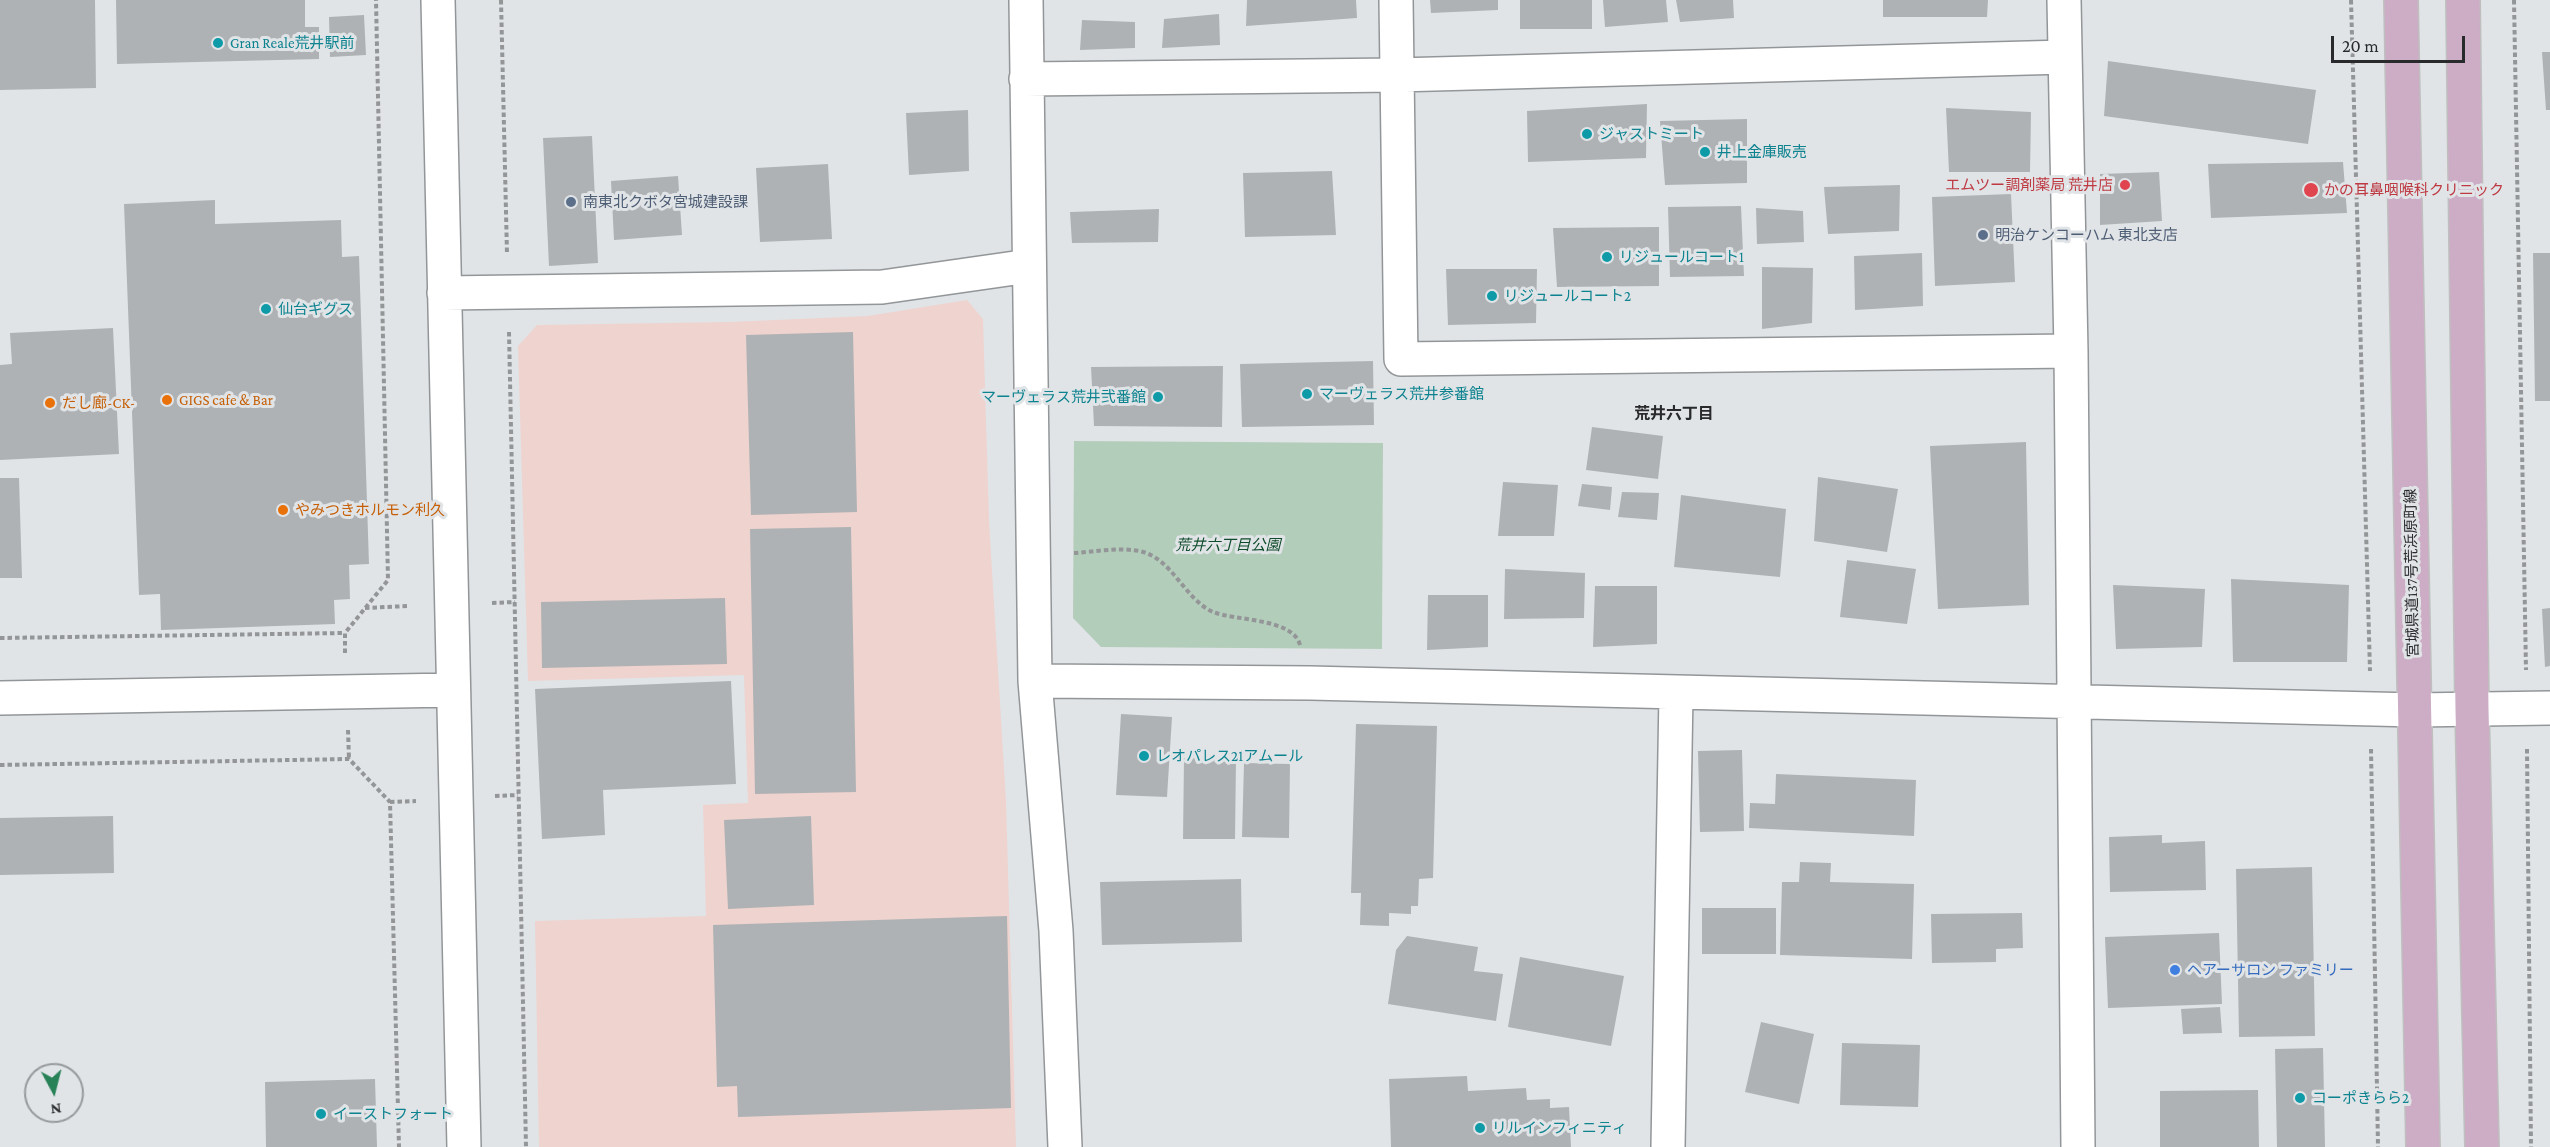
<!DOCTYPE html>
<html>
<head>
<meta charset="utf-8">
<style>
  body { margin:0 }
  #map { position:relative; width:2550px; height:1147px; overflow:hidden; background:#e1e4e7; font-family:"Crimson Pro",serif }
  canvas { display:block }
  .north { position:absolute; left:24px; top:1063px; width:60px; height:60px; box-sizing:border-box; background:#e1e4e7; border:2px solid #979a9c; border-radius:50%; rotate:173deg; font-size:16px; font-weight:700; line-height:24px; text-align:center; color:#292a2b }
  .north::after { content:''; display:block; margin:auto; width:21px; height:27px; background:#288257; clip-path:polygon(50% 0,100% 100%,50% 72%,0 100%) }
  .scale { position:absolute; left:2331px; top:36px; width:134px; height:27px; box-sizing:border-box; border:3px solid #292a2b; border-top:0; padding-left:8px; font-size:18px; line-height:21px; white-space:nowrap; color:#292a2b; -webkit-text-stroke:4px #e1e4e7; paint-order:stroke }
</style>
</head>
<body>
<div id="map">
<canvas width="2550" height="1147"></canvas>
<div class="north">N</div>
<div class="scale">20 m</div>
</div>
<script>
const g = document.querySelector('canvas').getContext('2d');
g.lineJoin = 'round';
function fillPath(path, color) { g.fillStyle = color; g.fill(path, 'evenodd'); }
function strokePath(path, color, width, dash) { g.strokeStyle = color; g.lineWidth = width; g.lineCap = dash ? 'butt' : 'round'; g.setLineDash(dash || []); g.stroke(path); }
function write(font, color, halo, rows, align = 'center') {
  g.font = font + ' "Crimson Pro","Noto Sans JP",serif'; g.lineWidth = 6; g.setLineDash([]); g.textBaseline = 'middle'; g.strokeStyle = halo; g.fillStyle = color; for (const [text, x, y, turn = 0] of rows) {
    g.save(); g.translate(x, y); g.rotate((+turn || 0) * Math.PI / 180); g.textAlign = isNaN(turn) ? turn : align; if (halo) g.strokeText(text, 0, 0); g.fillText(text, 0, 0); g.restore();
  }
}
const commercial = new Path2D(`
  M967 300 983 319 989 521 1006 802 1016 1147H539L535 921 706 916 703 805 748 803 744 675 528 681 518 346 537 325 729 322 868 316Z`);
const green = new Path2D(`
  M1074 441 1383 443 1382 649 1101 647 1073 618Z`);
const building = new Path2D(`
  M0 0H95L96 88 0 90Z
  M116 0H305V27H319V59L117 64Z
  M1247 0H1356L1357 18 1246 26Z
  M1430 0H1498V10L1431 13Z
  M1520 0H1592V29H1520Z
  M1603 0H1666L1668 22 1605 27Z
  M1676 0H1733L1734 18 1680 22Z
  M1883 0H1988L1987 17H1883Z
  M1219 14 1220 45 1162 48 1164 19Z
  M364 15 366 55 330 57 329 17Z
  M1082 20 1135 22V48L1080 50Z
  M2542 52H2550V110H2546Z
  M2108 61 2316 90 2308 144 2104 116Z
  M1647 104 1646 158 1528 162 1527 111Z
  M1946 108 2031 112 2030 172H1949Z
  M968 110 969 171 909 175 906 113Z
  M1747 119V183L1665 185 1660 121Z
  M592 136 598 263 549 266 543 138Z
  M2343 162 2347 213 2211 218 2208 164Z
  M828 164 832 239 760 242 756 168Z
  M1332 171 1336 235 1245 237 1243 173Z
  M2159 172 2162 221 2100 225V174Z
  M678 176 682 235 614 240 611 181Z
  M1900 185 1899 231 1828 234 1824 187Z
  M2011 194 2015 282 1935 286 1932 197Z
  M215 200V224L341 220 342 257 359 256 369 564 349 565 350 599 334 600 335 624 161 630 160 594 139 595 124 204Z
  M1741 206 1744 276 1670 277 1668 207Z
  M1756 208 1803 211 1804 242 1757 244Z
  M1159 209 1158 242 1072 243 1070 212Z
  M1659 227V286L1557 287 1553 228Z
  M1922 253 1923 306 1855 310 1854 256Z
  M2533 253H2550V401H2535Z
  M1762 267 1813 268 1812 323 1762 329Z
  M1446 269H1537L1536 323 1448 325Z
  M113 328 119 454 0 460V365L12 364 10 333Z
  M853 332 857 512 751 515 746 335Z
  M1373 361 1374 425 1242 427 1240 364Z
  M1223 366 1222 427 1094 426 1091 367Z
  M1592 427 1663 436 1658 479 1586 470Z
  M2026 442 2029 605 1938 609 1930 446Z
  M1818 477 1898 489 1887 552 1814 541Z
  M0 478H19L22 578H0Z
  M1503 482 1558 485 1554 536H1498Z
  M1582 484 1612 487 1610 510 1578 506Z
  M1622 492 1659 493 1657 520 1618 517Z
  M1681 495 1786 509 1780 577 1674 567Z
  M851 527 856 792 755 794 750 529Z
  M1847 560 1916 569 1907 624 1840 617Z
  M1505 569 1585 573 1584 618 1504 619Z
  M2231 579 2349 585 2347 662H2233Z
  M2113 585 2205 589 2202 647 2116 649Z
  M1595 586H1657V644L1593 647Z
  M1428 595H1488V647L1427 650Z
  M725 598 727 664 542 668 541 602Z
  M2550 608V666L2545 667 2542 609Z
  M731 681 736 784 603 790 605 835 542 839 535 689Z
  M1121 714 1172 717 1167 797 1116 795Z
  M1356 724 1437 726 1433 878 1419 879 1418 906H1411V914L1389 913V926L1360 925 1361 893H1351Z
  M1742 750 1744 831 1700 832 1698 751Z
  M1184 758 1236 759 1235 839H1183Z
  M1244 763 1290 764 1289 838 1242 837Z
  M1776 774 1916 780 1914 836 1749 828 1750 803 1775 804Z
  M113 816 114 873 0 875V818Z
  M811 816 814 905 728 909 724 820Z
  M2162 835V843L2205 841 2206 890 2110 892 2109 837Z
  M1800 862 1831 863 1830 882 1914 884 1912 959 1780 955 1782 882H1799Z
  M2312 867 2315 1036 2239 1037 2236 869Z
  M1241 879 1242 942 1102 945 1100 882Z
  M1702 908H1776V954H1702Z
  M2022 913 2023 948 1996 949V962L1932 963 1931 914Z
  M1007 916 1011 1108 738 1117 737 1086 717 1087 713 925Z
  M2219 933 2222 1004 2108 1008 2105 937Z
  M1407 936 1478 947 1474 971 1503 974 1496 1021 1388 1004 1396 950Z
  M1520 957 1624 976 1611 1046 1508 1027Z
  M2220 1007 2222 1033 2183 1034 2181 1009Z
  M1761 1022 1814 1034 1799 1104 1745 1092Z
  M1842 1043 1920 1045 1918 1107 1840 1105Z
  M2323 1048 2325 1147H2277L2275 1049Z
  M1467 1076 1468 1091 1526 1088 1527 1100 1550 1099V1108L1569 1107 1571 1147H1391L1389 1079Z
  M375 1079 377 1147H266L265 1082Z
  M2258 1090 2259 1147H2160V1091Z`);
const path = new Path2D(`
  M501 0 507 254
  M2351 0 2370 671
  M2514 0 2526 670
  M509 332 526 1147
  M1074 553C1094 552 1118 547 1139 551 1172 557 1184 599 1213 612 1236 621 1293 618 1300 645
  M492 603 515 602
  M365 608 408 606
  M0 638 345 633
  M345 653V633L388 580 376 0
  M348 730 349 759
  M2371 749 2378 1147
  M2527 749 2531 1147
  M0 765 349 759 390 802 399 1147
  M495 796 518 795
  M390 802 416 801`);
const minor = new Path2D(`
  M438 0 464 1147
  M1026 0 1035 681 1056 931 1065 1147
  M1396 0 1401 359 2071 351
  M2064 0 2071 351 2078 1147
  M1026 79 1397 75 2065 57
  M444 293 882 287 1029 266
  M1035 681 1310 683 2415 710 2550 708
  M0 698 452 690
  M1668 1147 1676 694`);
const major = new Path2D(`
  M2401 0 2423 1147
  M2463 0 2472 709 2482 1147`);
const markers = [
  [218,43,6,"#0f9aa8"],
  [1587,134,6,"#0f9aa8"],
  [1705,152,6,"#0f9aa8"],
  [2125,185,6,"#e0444e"],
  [2311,190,8,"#e0444e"],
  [571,202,6,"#5c6f8a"],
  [1983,235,6,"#5c6f8a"],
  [1607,257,6,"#0f9aa8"],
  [1492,296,6,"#0f9aa8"],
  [266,309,6,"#0f9aa8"],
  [1307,394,6,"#0f9aa8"],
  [1158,397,6,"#0f9aa8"],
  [167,400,6,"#e8710a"],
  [50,403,6,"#e8710a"],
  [283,510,6,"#e8710a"],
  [1144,756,6,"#0f9aa8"],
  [2175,970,6,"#3f7fe0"],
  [2300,1098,6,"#0f9aa8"],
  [321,1114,6,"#0f9aa8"],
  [1480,1128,6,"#0f9aa8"]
];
const cultureNames = [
  ["Gran Reale荒井駅前",230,43],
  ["ジャストミート",1599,134],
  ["井上金庫販売",1717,152],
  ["リジュールコート1",1619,257],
  ["リジュールコート2",1504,296],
  ["仙台ギグス",278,309],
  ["マーヴェラス荒井参番館",1319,394],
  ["マーヴェラス荒井弐番館",1146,397,"right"],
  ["レオパレス21アムール",1156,756],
  ["コーポきらら2",2312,1098],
  ["イーストフォート",333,1114],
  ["リルインフィニティ",1492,1128]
];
const healthNames = [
  ["エムツー調剤薬局 荒井店",2113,185],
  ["かの耳鼻咽喉科クリニック",2324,190,"left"]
];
const serviceNames = [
  ["南東北クボタ宮城建設課",583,202],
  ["明治ケンコーハム 東北支店",1995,235]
];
const foodNames = [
  ["GIGS cafe & Bar",179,400],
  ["だし廊-CK-",62,403],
  ["やみつきホルモン利久",295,510]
];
const parkNames = [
  ["荒井六丁目公園",1228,545]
];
const streetNames = [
  ["宮城県道137号荒浜原町線",2412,573,-91]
];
const shopNames = [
  ["ヘアーサロン ファミリー",2187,970]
];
const neighbourhoodNames = [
  ["荒井六丁目",1674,414]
];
fillPath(commercial, '#eed3cf');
fillPath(green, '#b3cdbb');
fillPath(building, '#afb2b4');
strokePath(minor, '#939698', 36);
strokePath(major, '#bfbfbf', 36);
strokePath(path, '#939597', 4, [4.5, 3]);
strokePath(minor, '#fff', 33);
strokePath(major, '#cdacc6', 33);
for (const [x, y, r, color] of markers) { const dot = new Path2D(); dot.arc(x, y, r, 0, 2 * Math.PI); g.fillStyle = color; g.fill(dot); strokePath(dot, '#e1e4e7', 2); }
write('15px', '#0d838f', '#e1e4e7', cultureNames, 'left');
write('15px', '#be3a42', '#e1e4e7', healthNames, 'right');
write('15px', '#4e5e75', '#e1e4e7', serviceNames, 'left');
write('15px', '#c56008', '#e1e4e7', foodNames, 'left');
write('italic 15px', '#0f4c2b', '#e1e4e7', parkNames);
write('15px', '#292a2b', '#e1e4e7', streetNames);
write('15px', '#366cbe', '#e1e4e7', shopNames, 'left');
write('bold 16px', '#292a2b', '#e1e4e7', neighbourhoodNames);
</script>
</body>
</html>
